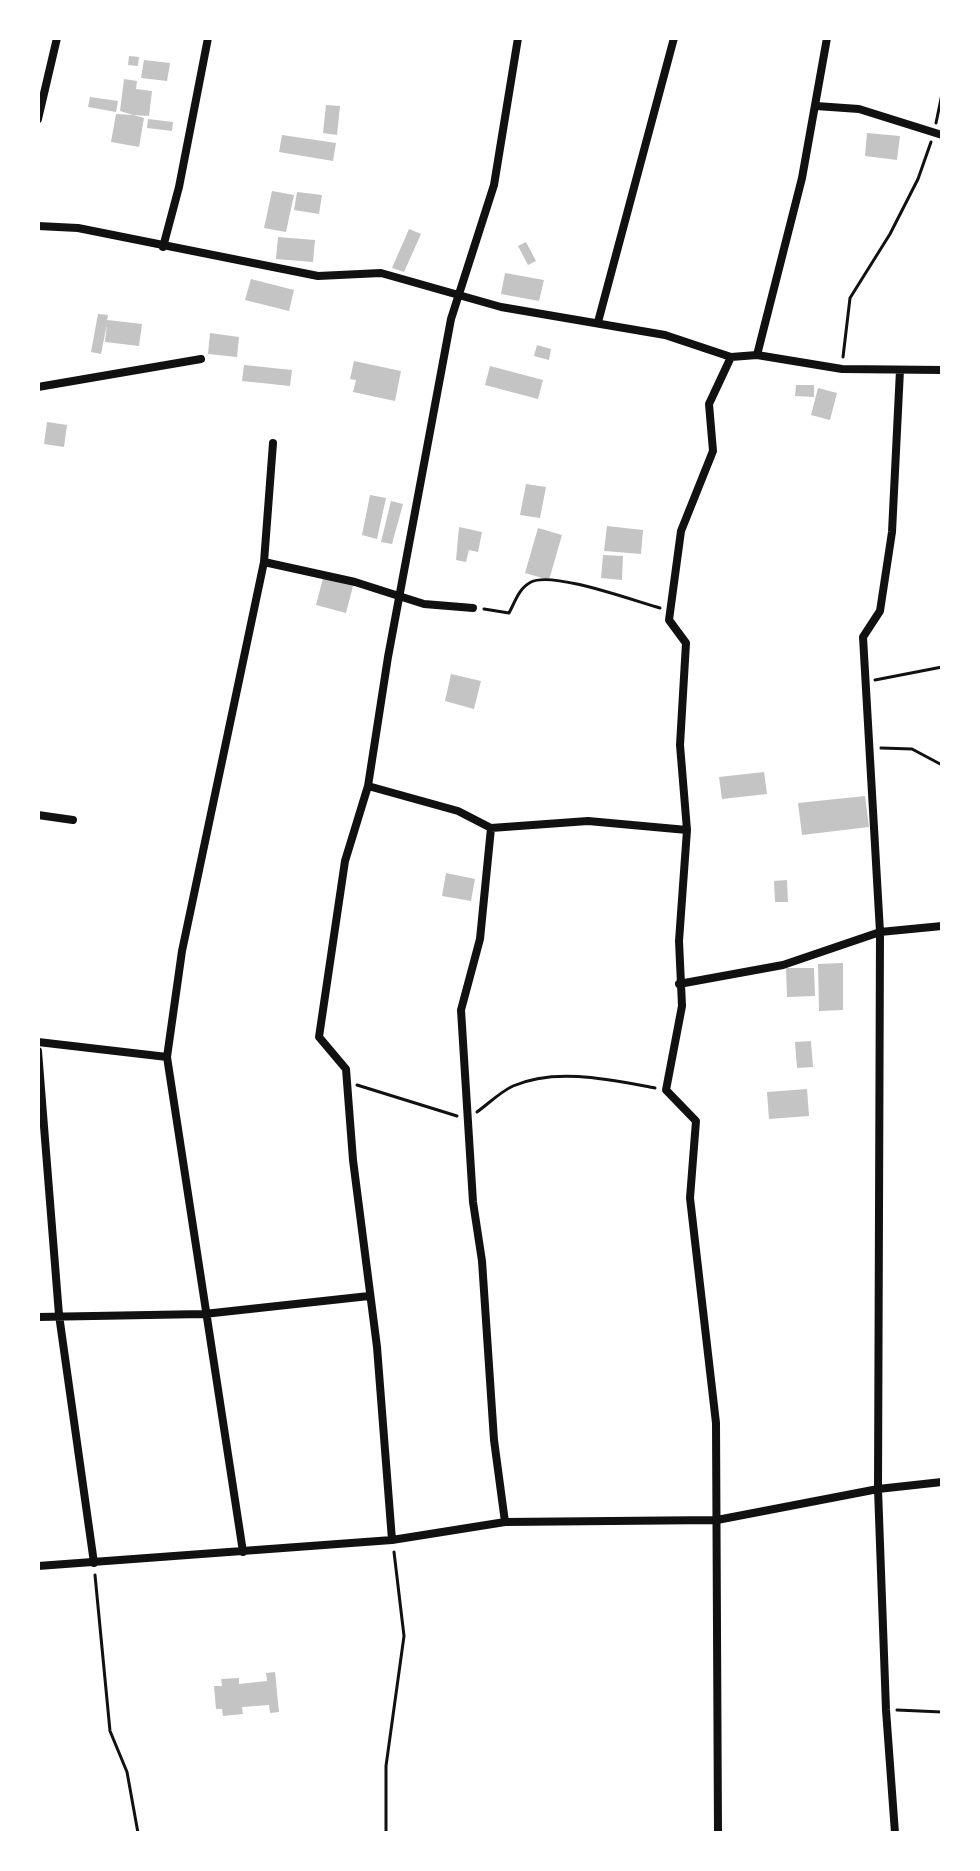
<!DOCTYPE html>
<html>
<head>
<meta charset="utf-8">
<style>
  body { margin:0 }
  #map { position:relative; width:980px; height:1871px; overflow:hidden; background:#fff; font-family:"Fira Sans",sans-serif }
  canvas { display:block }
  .frame { position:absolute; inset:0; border:40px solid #fff; pointer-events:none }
</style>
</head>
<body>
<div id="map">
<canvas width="980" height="1871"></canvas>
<div class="frame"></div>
</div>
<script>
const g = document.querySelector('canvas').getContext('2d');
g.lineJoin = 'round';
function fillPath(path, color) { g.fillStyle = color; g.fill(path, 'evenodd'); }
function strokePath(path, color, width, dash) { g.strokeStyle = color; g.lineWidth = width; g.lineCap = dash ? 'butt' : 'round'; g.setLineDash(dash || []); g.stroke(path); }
const building = new Path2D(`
  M129 56 139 57 138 66 128 65Z
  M144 60 170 63 167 81 141 78Z
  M124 79 137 81 136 89 152 91 149 116 133 115 144 118 139 147 111 142 116 114 133 115 120 111Z
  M90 97 118 101 116 112 88 107Z
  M326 105 340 106 337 135 323 133Z
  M148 119 173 122 172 131 147 128Z
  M867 133 900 136 897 160 865 156Z
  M282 135 336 143 333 161 279 152Z
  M272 191 294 195 286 232 264 228Z
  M297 192 322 195 319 214 294 210Z
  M409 229 421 234 404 272 392 268Z
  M278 237 315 240 313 262 276 259Z
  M526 242 536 261 528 265 518 246Z
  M505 273 544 280 539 301 501 294Z
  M251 279 294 290 289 311 245 300Z
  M98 314 108 315 107 320 142 324 139 346 105 342 107 324 101 354 91 352Z
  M210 333 239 337 237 357 208 354Z
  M537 345 551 349 549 360 534 356Z
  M354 361 401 371 395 401 353 392 356 380 350 379Z
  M244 365 292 370 290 386 242 381Z
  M490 366 543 380 538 399 485 385Z
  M796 385H814V397L795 396Z
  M818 388 837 393 830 420 811 415Z
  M47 422 67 425 64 447 44 444Z
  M526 484 546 487 540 518 520 515Z
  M370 495 386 498 377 539 362 535Z
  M391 501 403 504 392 544 381 542Z
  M607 526 643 530 641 554 604 551Z
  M459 527 482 532 478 552 469 550 466 562 456 560Z
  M538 528 562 535 549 580 525 573Z
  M603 555 623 556 622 580 601 578Z
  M323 578 353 586 346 613 316 605Z
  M451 674 481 681 474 709 445 701Z
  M764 772 767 794 722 799 719 777Z
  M865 796 869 827 802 835 798 803Z
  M446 873 475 879 471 901 442 896Z
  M787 880 788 902H775L774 881Z
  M843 963V1010L819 1011 818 964Z
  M786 968H814L815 996 787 997Z
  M811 1041 813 1067 797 1068 795 1042Z
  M807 1089 809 1116 769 1119 767 1092Z
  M275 1672 279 1712 270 1713 269 1705 242 1707 243 1714 223 1716 222 1709H216L214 1686H222L221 1679 239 1678V1684L267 1681 266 1673Z`);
const path = new Path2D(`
  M936 123 942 94
  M843 357 850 298 890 234 918 179 931 142
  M484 609 509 613C515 602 519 588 531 582 553 571 634 601 660 608
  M875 680 942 667
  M881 748 912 749 942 765
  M357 1085 457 1116
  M477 1112C488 1104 500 1092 513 1086 556 1067 612 1080 655 1088
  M95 1575 110 1731 127 1772 138 1833
  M897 1710 942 1712
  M386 1833V1766L404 1636 394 1552`);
const minor = new Path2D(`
  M816 106 859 109 942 135
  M38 119 57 38
  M38 226 78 228 318 276 381 273 501 307 665 335 731 357 757 355 842 369 942 370
  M163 247 179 187 208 38
  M598 322 674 38
  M757 355 802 178 827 38
  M38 387 201 359
  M264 562 355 582 424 604 473 608
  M368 786 458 811 491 828 588 821 687 830
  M38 815 73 820
  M491 828 480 939 461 1010 473 1202 482 1261 494 1440 505 1522
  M679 984 783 965 880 932 942 926
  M38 1042 167 1057
  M38 1051 59 1315 94 1563
  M38 1317 204 1314 369 1296
  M392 1540 377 1347 353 1160 346 1069 319 1037 345 861 368 786 388 657 451 319 494 185 518 38
  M243 1552 167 1057 182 951 264 562 273 443
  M38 1566 392 1540 505 1522 717 1520 878 1489 942 1482
  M718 1833 716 1423 690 1198 696 1121 666 1090 682 1006 679 941 687 830 680 745 686 643 669 620 681 531 713 451 709 404 731 357
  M895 1833 886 1710 878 1489 880 932 863 637 880 611 892 532 900 370`);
fillPath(building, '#c4c4c4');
strokePath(path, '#111', 3);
strokePath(minor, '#111', 8);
</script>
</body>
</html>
